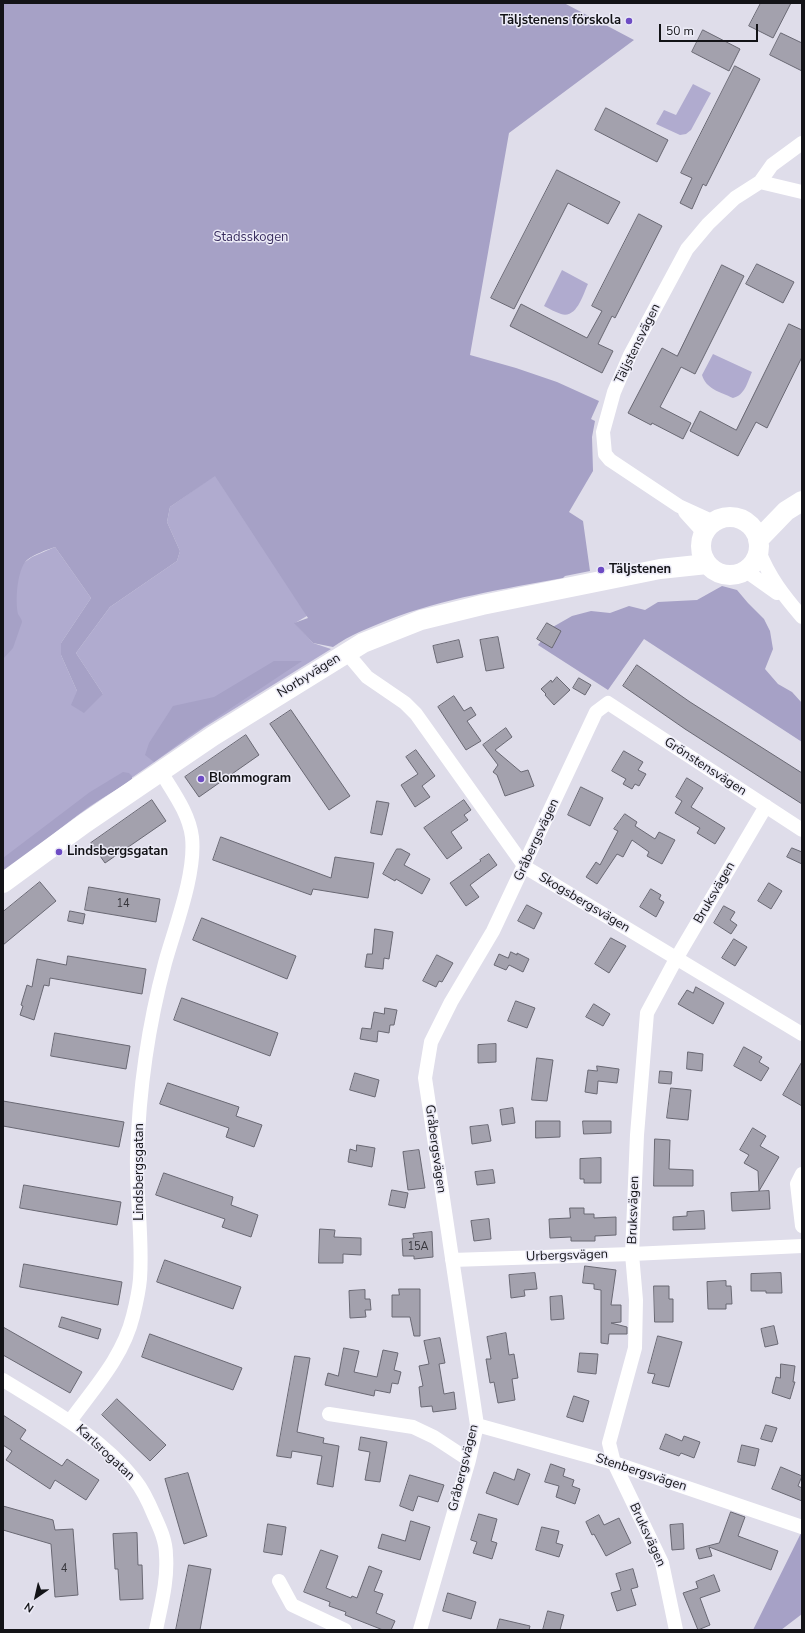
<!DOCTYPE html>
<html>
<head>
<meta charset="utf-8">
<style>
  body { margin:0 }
  #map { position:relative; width:805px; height:1633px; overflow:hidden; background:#dfddea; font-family:"Nunito Sans",sans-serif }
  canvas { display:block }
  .frame { position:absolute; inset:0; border:4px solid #131317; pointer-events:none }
  .north { position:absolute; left:16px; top:1577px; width:40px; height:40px; -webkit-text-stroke:3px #ecebf7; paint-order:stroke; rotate:214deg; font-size:11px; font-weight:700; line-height:16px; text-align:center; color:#131317 }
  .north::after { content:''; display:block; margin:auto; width:14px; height:18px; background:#131317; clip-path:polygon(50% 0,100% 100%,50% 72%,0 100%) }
  .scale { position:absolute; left:659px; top:24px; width:99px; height:18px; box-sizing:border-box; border:2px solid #131317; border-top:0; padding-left:5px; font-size:12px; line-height:14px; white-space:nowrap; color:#131317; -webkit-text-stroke:3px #ecebf7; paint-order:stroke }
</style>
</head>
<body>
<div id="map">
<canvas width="805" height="1633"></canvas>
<div class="frame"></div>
<div class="north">N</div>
<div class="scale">50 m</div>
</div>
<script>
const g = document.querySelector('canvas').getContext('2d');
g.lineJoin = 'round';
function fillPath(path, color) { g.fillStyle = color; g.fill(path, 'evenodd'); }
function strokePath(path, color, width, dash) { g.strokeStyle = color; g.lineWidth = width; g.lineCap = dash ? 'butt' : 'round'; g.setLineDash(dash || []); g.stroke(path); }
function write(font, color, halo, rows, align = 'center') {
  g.font = font + ' "Nunito Sans",sans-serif'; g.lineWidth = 3; g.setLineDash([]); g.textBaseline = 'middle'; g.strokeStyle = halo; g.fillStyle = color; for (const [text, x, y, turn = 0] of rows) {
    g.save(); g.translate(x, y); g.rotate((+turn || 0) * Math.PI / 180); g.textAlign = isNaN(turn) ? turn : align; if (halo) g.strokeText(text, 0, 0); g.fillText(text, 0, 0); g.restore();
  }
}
const green = new Path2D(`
  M693 84 711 93 691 130 686 134 680 135 656 124 664 110 676 115Z
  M562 270 588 284C583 294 577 319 561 314 555 312 550 309 544 306Z
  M713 354 752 372C747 383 745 395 733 398 720 392 706 389 702 375Z
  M222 470 312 613 295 623 313 643 331 649 205 727 78 815 3 869V645L6 598 11 572 32 557 55 547 91 598 61 643V655L77 691 103 694 76 653 110 607 177 561 180 551 167 522 170 507Z`);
const forest = new Path2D(`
  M3 3H564L634 40 509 133 470 355 516 368 557 382 599 401 591 419 595 421 592 437 593 471 569 512 583 521 590 571 565 576 563 578C504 589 444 598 388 620 368 628 350 635 333 647L313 643 294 623 308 618 215 476 170 507 167 522 180 551 177 561 110 607 76 653 103 694 84 713 71 705 77 691 61 655V643L91 598 55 547C46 550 35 554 27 560 17 569 15 601 18 614 19 616 22 619 22 622L13 648 3 659Z
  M722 586 737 590 748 603 764 619 770 631 773 649 765 669 778 684 792 692 802 703V742L644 639 608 690 538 645 551 628 572 616 591 611 610 613 629 606 645 610 658 602 697 600Z
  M274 661H302L189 736 154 762 145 755 149 743 173 706 214 697Z
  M123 772 129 773 132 776V779L124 785 88 807 3 873V858L90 792Z
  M802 1531V1614L781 1630H753Z`);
const building = new Path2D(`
  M761 3H791L773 38 749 26Z
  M703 30 740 49 729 71 692 52Z
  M781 33 802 43V71L770 55Z
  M735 66 760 79 706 186 703 184 692 209 680 203 692 178 681 173Z
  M606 108 668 140 657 162 595 130Z
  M557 170 620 202 608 224 568 203 514 309 491 298Z
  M639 214 662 226 615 318 612 316 598 344 613 351 602 373 510 326 521 304 587 338 602 311 592 306Z
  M757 264 794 282 783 303 746 284Z
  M722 265 744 276 695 374 681 367 660 407 691 423 683 439 652 423 651 425 628 413 662 348 677 356Z
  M789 324 802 330V357L767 428 756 422 738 456 690 431 700 411 736 430Z
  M547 623 561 631 552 648 537 639Z
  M498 637 504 668 486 671 480 640Z
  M459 640 463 657 437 663 433 646Z
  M637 665 690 702 802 773V804L685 729 623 686Z
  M557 677 570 690 554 705 545 695 546 694 541 689 551 680 552 682Z
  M579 678 591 685 585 695 573 688Z
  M454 696 464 711 471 707 476 715 467 721 481 741 466 750 438 707Z
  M291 710 350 796 329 810 270 724Z
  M506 728 512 737 495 750 521 772 528 770 534 786 505 796 497 775 493 772 498 765 483 745Z
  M246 735 259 755 199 797 185 777Z
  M416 750 435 776 422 786 430 797 415 807 401 785 418 774 406 757Z
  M624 751 643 762 638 770 646 774 639 786 635 784 632 789 623 784 626 779 612 771Z
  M687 778 703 788 691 807 725 828 715 844 697 833 700 828 675 813 682 801 676 797Z
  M581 787 603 798 590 826 568 815Z
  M152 800 166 821 105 863 91 843Z
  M464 800 471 810 464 815 468 820 451 832 462 848 447 859 424 828Z
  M377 801 389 803 382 835 371 833Z
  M625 814 637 822 635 826 655 839 659 832 675 840 662 864 647 856 649 852 632 840 623 857 617 854 597 884 586 877 596 862 600 865 618 831 614 829Z
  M221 837 331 878 335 857 374 863 368 898 313 889 311 895 213 860Z
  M792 848 802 852V864L787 857Z
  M397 849H401L410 854 404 865 430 879 422 894 396 879 395 881 383 874Z
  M489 854 497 865 470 885 479 897 466 906 450 883 481 861 480 860Z
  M40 882 56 901 3 945V912Z
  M769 883 782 891 771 909 758 901Z
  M89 887 160 899 156 922 85 910Z
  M651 889 661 895 659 899 664 902 656 917 640 907Z
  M527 905 542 913 534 929 518 921Z
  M724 906 735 912 730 920 737 925 731 934 714 923Z
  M70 911 85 914 83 924 68 921Z
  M202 918 296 956 287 979 193 940Z
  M375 929 393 932 389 959 384 958 383 969 365 967 367 954H372Z
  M611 938 626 946 609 973 595 964Z
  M734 939 747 947 735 966 722 958Z
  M511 952 517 955V953L529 959 523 972 509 965 506 970 494 965 499 954 508 958Z
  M437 955 453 963 442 982 439 981 436 987 423 981Z
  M68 956 146 969 142 994 50 978 49 986 44 985 34 1020 20 1015 23 1006 21 1005 27 985 32 987 37 959 66 965Z
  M696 987 724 1003 713 1024 678 1004 687 990 693 993Z
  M182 998 278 1033 270 1056 174 1020Z
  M516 1001 535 1008 527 1028 508 1021Z
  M594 1004 610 1014 603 1026 586 1017Z
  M385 1008 397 1010 394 1025H390L389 1033 378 1031 377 1042 360 1039 362 1028 371 1029 374 1012 384 1014Z
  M55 1033 130 1046 126 1069 51 1056Z
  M496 1044V1062L478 1063V1045Z
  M744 1047 762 1057 759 1062 769 1068 761 1081 734 1066Z
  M688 1052 703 1054 702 1071 687 1069Z
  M537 1058 553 1060 547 1101 532 1100Z
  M802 1062V1106L783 1095Z
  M597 1066 619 1069 617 1083 598 1081 597 1094 585 1092 588 1070 597 1071Z
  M660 1071 672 1072 671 1084 659 1083Z
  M355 1073 379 1080 375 1097 350 1090Z
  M168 1083 239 1107 236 1116 262 1125 254 1147 226 1137 229 1128 160 1104Z
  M671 1088 691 1090 688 1120 667 1118Z
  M3 1101 124 1122 119 1147 3 1126Z
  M513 1108 515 1123 502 1125 500 1110Z
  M536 1121H560V1137L536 1138Z
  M583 1121H611V1133L584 1134Z
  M488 1125 491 1141 472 1144 470 1127Z
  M753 1128 766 1136 760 1146 779 1157 759 1191 758 1171 744 1163 749 1155 740 1150Z
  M655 1139 670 1140 669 1169 693 1170V1186H654Z
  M357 1145 375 1148 372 1167 348 1162 350 1149 356 1151Z
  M419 1150 425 1188 408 1190 403 1152Z
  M601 1158V1183H584V1179H580V1159Z
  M493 1170 495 1183 477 1185 475 1172Z
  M164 1173 233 1197 231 1205 258 1215 251 1237 222 1227 225 1219 156 1195Z
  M24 1185 121 1202 117 1225 20 1208Z
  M392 1190 408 1193 405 1208 389 1205Z
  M769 1191 770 1209 732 1211 731 1193Z
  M570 1208H584V1214H594V1218L616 1217V1235L595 1236V1241H571V1237L550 1238 549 1219 570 1218Z
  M704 1211 705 1229 673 1230V1217L687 1216V1212Z
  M489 1219 491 1239 474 1241 471 1221Z
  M320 1229 335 1230 334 1237 361 1238V1255L343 1254V1263H319Z
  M432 1232 433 1257 414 1259V1256H403L402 1239 414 1238 413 1234Z
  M165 1260 241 1287 233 1309 157 1282Z
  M24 1264 122 1282 118 1305 20 1287Z
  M585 1266 616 1270 611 1305H621V1322L611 1323 627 1327V1334H609L608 1344 601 1343V1290L594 1289V1284L583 1283Z
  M535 1273 537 1289 524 1290 525 1296 511 1298 509 1275Z
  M781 1273 782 1293H766V1291H751V1274Z
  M726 1281V1286H731L732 1304H726V1309H708L707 1282Z
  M654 1286H669V1299H673V1322H655Z
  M399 1289H420V1336H414L410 1317H392V1295H399Z
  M365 1290V1299H370L371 1310H365L366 1317 350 1318 349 1291Z
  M562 1296 564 1319 551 1320 550 1297Z
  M62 1317 101 1329 98 1339 59 1327Z
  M774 1326 778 1344 765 1347 761 1329Z
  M3 1327 82 1372 70 1393 3 1355Z
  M506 1333 509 1355 514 1354 518 1378 512 1379 515 1400 498 1403 494 1382 490 1383 486 1359H491L487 1337Z
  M150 1334 242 1368 233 1390 142 1357Z
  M658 1336 682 1342 669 1387 652 1383 655 1374 648 1373Z
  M440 1338 445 1363 439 1364 444 1394 454 1392 456 1409 433 1412 432 1406 421 1407 419 1387 423 1386 419 1366 429 1364 424 1341Z
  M344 1348 359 1351 354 1372 377 1377 383 1350 398 1353 394 1370 401 1372 398 1384 392 1383 390 1393 375 1390 374 1396 325 1385 328 1373 338 1376Z
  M580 1353 598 1354 596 1374 578 1372Z
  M295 1356 310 1358 297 1432 324 1438 323 1443 339 1446 333 1487 317 1484 322 1456 292 1451 291 1458 277 1456Z
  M781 1364 795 1366 793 1382H795L790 1399 772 1393 776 1377 780 1378Z
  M574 1396 589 1401 583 1422 567 1417Z
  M117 1399 166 1445 150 1461 102 1415Z
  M3 1415 26 1430 20 1439 62 1466 67 1459 99 1480 86 1500 55 1480 50 1489 6 1460 12 1451 3 1445Z
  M766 1425 777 1428 772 1442 761 1439Z
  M666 1434 682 1441 684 1436 700 1442 694 1458 681 1453 679 1456 660 1449Z
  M361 1437 387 1442 380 1482 365 1480 370 1452 359 1450Z
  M742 1445 759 1449 755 1466 738 1462Z
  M551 1464 565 1469 563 1476 574 1480 572 1486 580 1489 575 1504 556 1497 559 1486 545 1482Z
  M781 1467 802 1476 798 1486 802 1488V1501L772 1489Z
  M518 1469 530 1474 518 1505 486 1493 494 1472 514 1480Z
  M188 1473 207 1536 184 1544 165 1479Z
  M410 1475 444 1485 438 1502 418 1496 413 1511 400 1506Z
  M3 1506 53 1520 55 1530 73 1529 78 1595 55 1597 51 1544 3 1530Z
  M731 1512 745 1517 738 1536 778 1551 771 1570 709 1547 712 1556 699 1559 696 1549 719 1543Z
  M479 1514 497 1519 491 1541 497 1543 492 1559 473 1553 477 1542 471 1540Z
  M599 1515 604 1525 619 1518 631 1543 606 1556 594 1534 592 1535 586 1522Z
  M411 1521 430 1527 420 1560 378 1548 382 1534 405 1541Z
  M268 1524 286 1527 282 1555 264 1552Z
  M683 1524 684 1549 672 1550 670 1525Z
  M542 1527 559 1531 556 1543 563 1545 559 1557 536 1550Z
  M137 1533 138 1565H142L143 1599 120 1600 118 1569H115L113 1534Z
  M321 1550 338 1556 326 1588 351 1598 352 1596 357 1598 369 1566 382 1571 374 1591 383 1594 376 1613 395 1621 391 1630H383L345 1615 346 1612 329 1606 330 1602 304 1592Z
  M189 1565 211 1569 200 1630H176Z
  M633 1569 638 1587 631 1589 636 1605 617 1611 611 1593 621 1590 616 1574Z
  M714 1575 720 1591 700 1598 710 1625 698 1630 683 1593 698 1588 696 1582Z
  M448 1593 476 1602 471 1619 443 1611Z
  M548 1611 564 1615 560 1630H543Z
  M500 1619 530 1626 529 1630H497Z`);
const street = new Path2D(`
  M760 182 802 192
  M685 512 704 533
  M714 522 679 506 610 460 605 454 603 432 614 392 630 355 687 249 708 224 735 198 760 182 772 165 802 143
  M759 551C769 577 784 596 802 617
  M746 571 777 593
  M346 652 367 677 405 703 416 714 525 867 802 1034
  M802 1174 797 1184 802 1226
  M452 1260 632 1254 802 1246
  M3 1380C50 1409 100 1436 135 1480 143 1490 149 1503 154 1515 160 1528 166 1541 166 1555 168 1580 161 1605 156 1630
  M329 1414 413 1427 434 1437 469 1460
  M70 1421C94 1388 123 1357 133 1316 136 1304 139 1291 140 1279 143 1238 136 1197 137 1156 139 1091 148 1026 165 963 175 927 196 874 192 837 189 813 173 792 161 772
  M477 1425 614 1463 802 1527
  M279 1581 292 1605 345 1630
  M420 1630 469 1460 477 1425 425 1078 431 1042 451 1002 493 931 596 712 608 703 802 830
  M676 1630 662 1563 614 1463 609 1443 635 1348 636 1300 632 1254 637 1135 647 1013 676 959 766 806`);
const secondary = new Path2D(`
  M701 546a29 29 0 1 1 58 0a29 29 0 1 1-58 0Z
  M758 540 786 511 802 501
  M3 883 85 823 213 736 363 643 421 620 482 605 660 569 707 564`);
const markers = [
  [629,21,4,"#6d4bc4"],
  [601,570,4,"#6d4bc4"],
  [201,779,4,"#6d4bc4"],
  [59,852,4,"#6d4bc4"]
];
const numberNames = [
  ["14",123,904],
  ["15A",418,1247],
  ["4",64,1569]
];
const poiNames = [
  ["Täljstenens förskola",621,21,"right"],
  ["Täljstenen",609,570],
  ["Blommogram",209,779],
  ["Lindsbergsgatan",67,852]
];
const parkNames = [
  ["Stadsskogen",251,238]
];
const streetNames = [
  ["Täljstensvägen",638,344,-64],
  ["Norbyvägen",309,676,-32],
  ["Grönstensvägen",705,767,33],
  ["Gråbergsvägen",537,840,-65],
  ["Bruksvägen",715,893,-60],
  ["Skogsbergsvägen",584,903,31],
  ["Gråbergsvägen",435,1149,82],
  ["Lindsbergsgatan",140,1172,-90],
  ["Bruksvägen",634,1210,-88],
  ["Urbergsvägen",567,1256,-2],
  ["Karlsrogatan",105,1453,43],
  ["Gråbergsvägen",464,1468,-76],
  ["Stenbergsvägen",641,1473,18],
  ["Bruksvägen",647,1535,65]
];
fillPath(green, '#b0abcf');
fillPath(forest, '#a6a1c6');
fillPath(building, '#a3a1ad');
strokePath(building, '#696873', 1);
strokePath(street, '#fff', 14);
strokePath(secondary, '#fff', 20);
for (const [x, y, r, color] of markers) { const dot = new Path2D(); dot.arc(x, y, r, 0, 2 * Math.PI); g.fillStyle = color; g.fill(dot); strokePath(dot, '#ecebf7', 1.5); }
write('11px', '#37363c', null, numberNames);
write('bold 13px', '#131317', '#ecebf7', poiNames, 'left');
write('13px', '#392d5f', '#ecebf7', parkNames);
write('13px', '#131317', '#ecebf7', streetNames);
</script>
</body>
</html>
